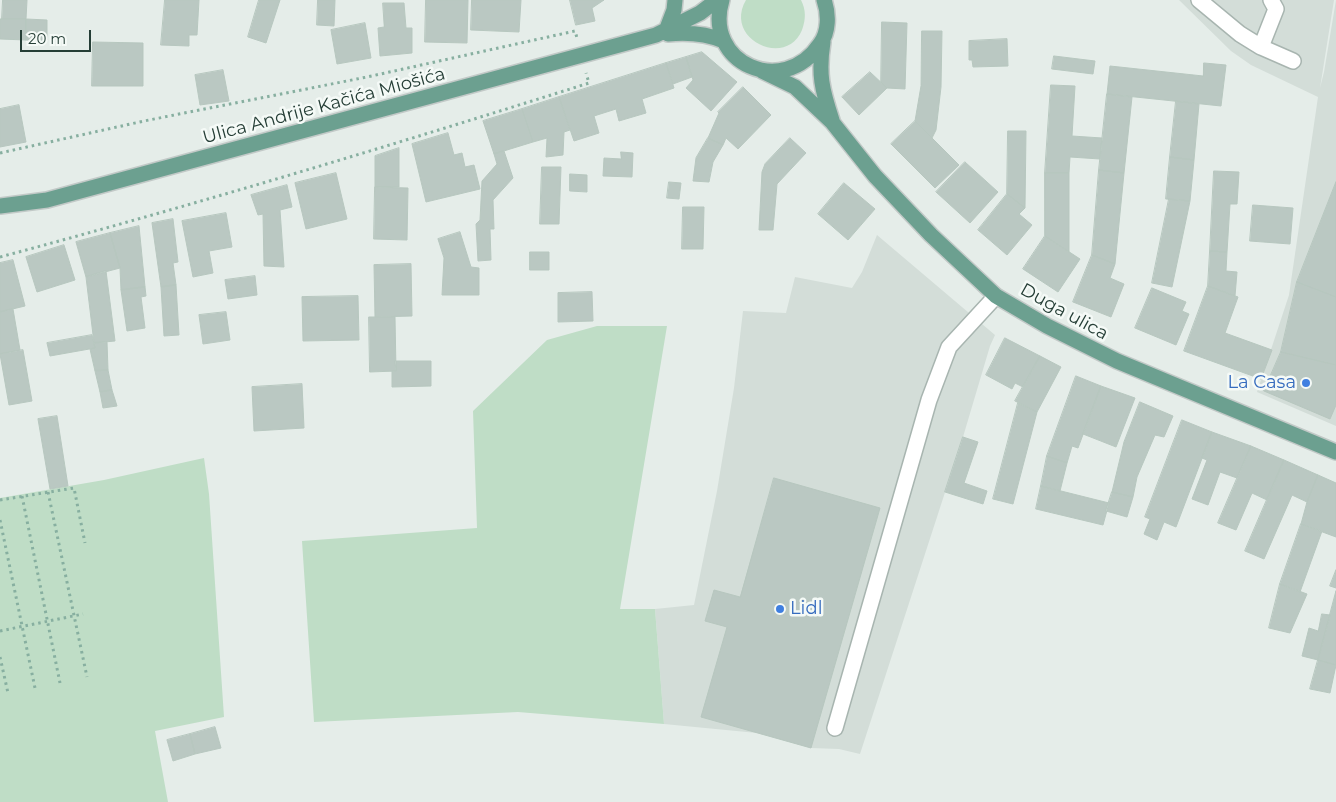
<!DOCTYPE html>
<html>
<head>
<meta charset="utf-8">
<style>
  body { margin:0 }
  #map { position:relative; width:1336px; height:802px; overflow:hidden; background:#e5ede9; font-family:Montserrat,sans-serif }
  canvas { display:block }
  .scale { position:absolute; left:20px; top:30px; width:71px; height:22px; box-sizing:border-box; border:2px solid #253e36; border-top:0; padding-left:6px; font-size:15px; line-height:18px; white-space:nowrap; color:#253e36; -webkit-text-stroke:4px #f5faf7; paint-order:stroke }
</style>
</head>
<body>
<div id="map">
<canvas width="1336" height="802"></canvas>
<div class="scale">20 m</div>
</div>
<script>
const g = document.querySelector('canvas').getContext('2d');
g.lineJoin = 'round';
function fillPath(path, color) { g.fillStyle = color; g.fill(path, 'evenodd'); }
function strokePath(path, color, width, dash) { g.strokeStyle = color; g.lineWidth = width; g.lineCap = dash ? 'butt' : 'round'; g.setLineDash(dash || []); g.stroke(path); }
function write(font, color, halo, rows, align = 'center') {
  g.font = font + ' Montserrat,sans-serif'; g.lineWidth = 5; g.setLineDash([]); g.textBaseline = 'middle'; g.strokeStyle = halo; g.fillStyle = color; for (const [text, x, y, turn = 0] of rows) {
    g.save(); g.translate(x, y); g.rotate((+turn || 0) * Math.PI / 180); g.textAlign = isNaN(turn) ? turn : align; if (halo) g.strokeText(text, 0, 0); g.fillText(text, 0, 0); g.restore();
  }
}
const built = new Path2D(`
  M1179 0H1334L1320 88 1324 72 1336 0V426L1257 392 1289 295 1318 97 1251 65 1231 51Z
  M877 235 995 335 990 346 963 437 860 754 839 749 811 748 757 733 664 724 655 609 694 605 717 491 734 388 743 311 786 313 795 277 852 288 862 272Z`);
const green = new Path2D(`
  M746 0H801C806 10 806 19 802 30 786 69 723 39 746 0Z
  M597 326H667L620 609H655L664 724 518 712 314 722 302 541 477 528 473 411 547 340Z
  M204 458 209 494 224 717 155 731 168 802H0V498L104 480Z`);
const building = new Path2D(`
  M3 0H27L26 19H2Z
  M165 0H199L197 35H189V46L161 45Z
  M259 0H280L266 43 248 37Z
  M318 0H335L334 26 317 25Z
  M426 0H468L467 43 425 42Z
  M472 0H521L519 32 471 30Z
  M570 0H604L592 8 595 21 576 25Z
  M383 3H404L406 28H412V53L380 56 378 28 384 27Z
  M0 19H26V40L0 39Z
  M26 19 47 20V40H26Z
  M882 22 907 23 905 89 887 88 881 82Z
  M365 23 371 58 337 64 331 30Z
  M922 31H942L941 87 936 130 932 138 915 121 921 86Z
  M1007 39 1008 66 973 67 972 60H969V41Z
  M93 42 143 43V86H92Z
  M702 52 737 82 711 111 686 88 693 80 686 57Z
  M1054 56 1095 61 1093 74 1052 69Z
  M686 57 692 77 673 84 666 63Z
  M666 63 674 88 642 99 646 113 619 121 616 109 594 116 599 133 574 141 559 97Z
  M1204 63 1226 65 1221 106 1107 94 1110 66 1203 76Z
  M223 70 229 101 200 105 195 75Z
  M870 72 887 88 859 115 842 97Z
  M1051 85 1075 86 1072 136 1102 138 1100 159 1070 157 1069 173H1045Z
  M743 87 771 115 738 149 726 138 723 145 708 138 719 113 718 112Z
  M1107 94 1132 97 1124 173 1099 170Z
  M559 97 570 130 564 132 563 155 546 157 547 138 533 142 522 109Z
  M1176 101 1199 104 1194 160 1170 157Z
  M19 105 26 142 0 147V109Z
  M522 109 533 142 494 154 483 121Z
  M915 121 959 165 935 188 891 144Z
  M1008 131H1026L1025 208 1007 194Z
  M448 133 454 155 462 153 465 167 474 165 480 189 426 202 412 144Z
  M708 138 723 145 713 162 709 182 693 181 696 158Z
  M790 138 806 153 777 184 773 230H759L762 172 765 164Z
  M399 148V187H375V156Z
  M504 151 513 178 493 200 494 229H490L491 260 478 261 476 224 480 220 482 181 497 164 494 154Z
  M621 152 633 153 632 177 603 176 604 158 621 159Z
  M1170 157 1194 160 1190 201 1166 199Z
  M965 162 998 192 970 223 936 192Z
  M542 167H561L559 224H540Z
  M1099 170 1124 173 1115 264 1092 255Z
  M1214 171 1239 172 1237 204H1230L1227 252 1210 251Z
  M336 173 347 219 306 229 295 183Z
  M1045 173H1069V252L1045 236Z
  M570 174 587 175V192L570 191Z
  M669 182 681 183 679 199 667 198Z
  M1336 182V297L1297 282Z
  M844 183 875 209 848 240 818 214Z
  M287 185 292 207 280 210 284 267 264 266 263 214 258 215 251 195Z
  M375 187 408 188 407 240 374 239Z
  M1007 194 1025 208 1019 214 1032 225 1007 255 978 230Z
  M1169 199 1190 201 1172 287 1152 283Z
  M1253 205 1293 208 1290 244 1250 241Z
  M683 207H704L703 249H682Z
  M226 213 232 247 209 251 213 273 193 277 182 221Z
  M173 219 178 262 173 263 176 285 161 287 152 223Z
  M139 226 145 287 121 290 120 268 110 233Z
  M460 232 471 267 479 268V295H442L444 258 438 239Z
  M110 233 120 268 86 277 76 242Z
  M1045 236 1080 259 1058 292 1023 269Z
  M64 245 75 280 37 292 26 257Z
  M1210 251 1227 252 1226 271 1237 272 1235 296 1208 286Z
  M530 252H549V270H530Z
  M1092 255 1115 264 1110 278 1124 284 1111 317 1073 302Z
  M13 260 25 306 0 312V263Z
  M411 264 412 316 375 317 374 265Z
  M106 271 115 341 94 343 86 277Z
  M255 276 257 295 228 299 225 280Z
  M1297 282 1336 297V365L1281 352Z
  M176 285 179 335 164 336 161 287Z
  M1208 286 1238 297 1225 333 1272 350 1261 379 1184 351Z
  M145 287 146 296 141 297 145 328 127 331 121 290Z
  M1152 288 1186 302 1182 311 1189 314 1176 345 1135 328Z
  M592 292 593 321 558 322V293Z
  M358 296 359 340 303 341 302 297Z
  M13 309 20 350 0 354V312Z
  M226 312 230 340 203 344 199 315Z
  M369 317H395L396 371 370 372Z
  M92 335 95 348 50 356 47 343Z
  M1005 338 1040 356 1023 387 1015 383 1012 389 986 375Z
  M107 342 108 370 95 371 90 349 95 348 94 343Z
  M23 350 32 401 9 405 0 354Z
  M1281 352 1336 365V405L1330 419 1264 391Z
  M1040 356 1061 367 1037 412 1015 401Z
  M395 361H431V386L392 387V371H396Z
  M108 370 112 390 100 392 95 371Z
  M1076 376 1101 386 1078 448 1072 446 1067 463 1047 456Z
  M302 384 304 428 254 431 252 387Z
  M1101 386 1135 398 1116 447 1083 434Z
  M112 390 117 406 103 408 100 392Z
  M1140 402 1173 416 1164 437 1155 435 1137 477 1133 497 1112 492 1124 442Z
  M1018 403 1037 412 1013 504 993 499Z
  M57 416 68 486 50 489 38 419Z
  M1182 420 1212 432 1176 527 1164 522 1157 540 1144 534 1150 519 1145 517Z
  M1212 432 1251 446 1237 478 1220 472 1208 505 1192 499 1207 460 1202 458Z
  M963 437 978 442 964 483 987 491 983 504 945 492Z
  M1251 446 1284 460 1267 500 1252 493 1236 530 1218 523Z
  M1047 456 1067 463 1060 491 1041 486Z
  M1284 460 1318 475 1307 502 1292 495 1264 559 1245 551Z
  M1318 475 1336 483V537L1301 524 1307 502Z
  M774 478 880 508 811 748 701 717 727 627 705 621 714 590 740 597Z
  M1041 486 1109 503 1103 525 1036 509Z
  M1112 492 1133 497 1127 517 1106 511Z
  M1301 524 1322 531 1300 592 1280 584Z
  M1336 570V588L1330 586Z
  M1280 584 1307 594 1290 633 1269 628Z
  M1336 591V665L1318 660Z
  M1322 614 1330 615 1318 660 1302 656 1309 628 1318 631Z
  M1318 660 1336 665 1330 693 1310 689Z
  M215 727 221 748 195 754 190 734Z
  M190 734 195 754 173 761 167 740Z`);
const path = new Path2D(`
  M0 153 144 121 367 77 575 31 577 38
  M0 257C198 204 393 145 589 83L586 73
  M48 492 87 677
  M22 496 60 683
  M0 500 74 488 85 543
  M0 520 35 688
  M0 631 83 614
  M0 657 8 693`);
const minor = new Path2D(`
  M1199 0 1240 34 1261 47 1293 61
  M1261 47 1276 9 1271 0
  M835 728 929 400 949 347 996 296`);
const major = new Path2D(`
  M722 0C703 63 783 99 820 44 829 32 829 14 824 0
  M666 31 674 10 675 0
  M668 34C688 32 705 33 724 41
  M823 42C818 74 822 90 832 120
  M762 71 795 87 832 122 875 176 931 235 996 296 1047 326 1117 361 1336 452
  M0 206 47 200 656 35 700 13 717 0`);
const markers = [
  [1306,383,5,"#3f7fe0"],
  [780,609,5,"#3f7fe0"]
];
const streetNames = [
  ["Ulica Andrije Kačića Miošića",324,106,-15],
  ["Duga ulica",1064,312,29]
];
const shopNames = [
  ["La Casa",1296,383],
  ["Lidl",790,609,"left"]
];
fillPath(built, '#d3ddd8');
fillPath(green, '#bfddc6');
fillPath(building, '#bac8c2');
strokePath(building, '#b7c7bf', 1);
strokePath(minor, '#a8b5b0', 18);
strokePath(major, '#c2c9c7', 18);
strokePath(path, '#87afa0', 3, [2.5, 4]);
strokePath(minor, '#fff', 15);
strokePath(major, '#6ca090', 15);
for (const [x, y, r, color] of markers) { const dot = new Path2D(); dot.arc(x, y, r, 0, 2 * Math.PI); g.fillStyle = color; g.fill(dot); strokePath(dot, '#f5faf7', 2); }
write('18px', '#253e36', '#f5faf7', streetNames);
write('18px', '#366cbe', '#f5faf7', shopNames, 'right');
</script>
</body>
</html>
